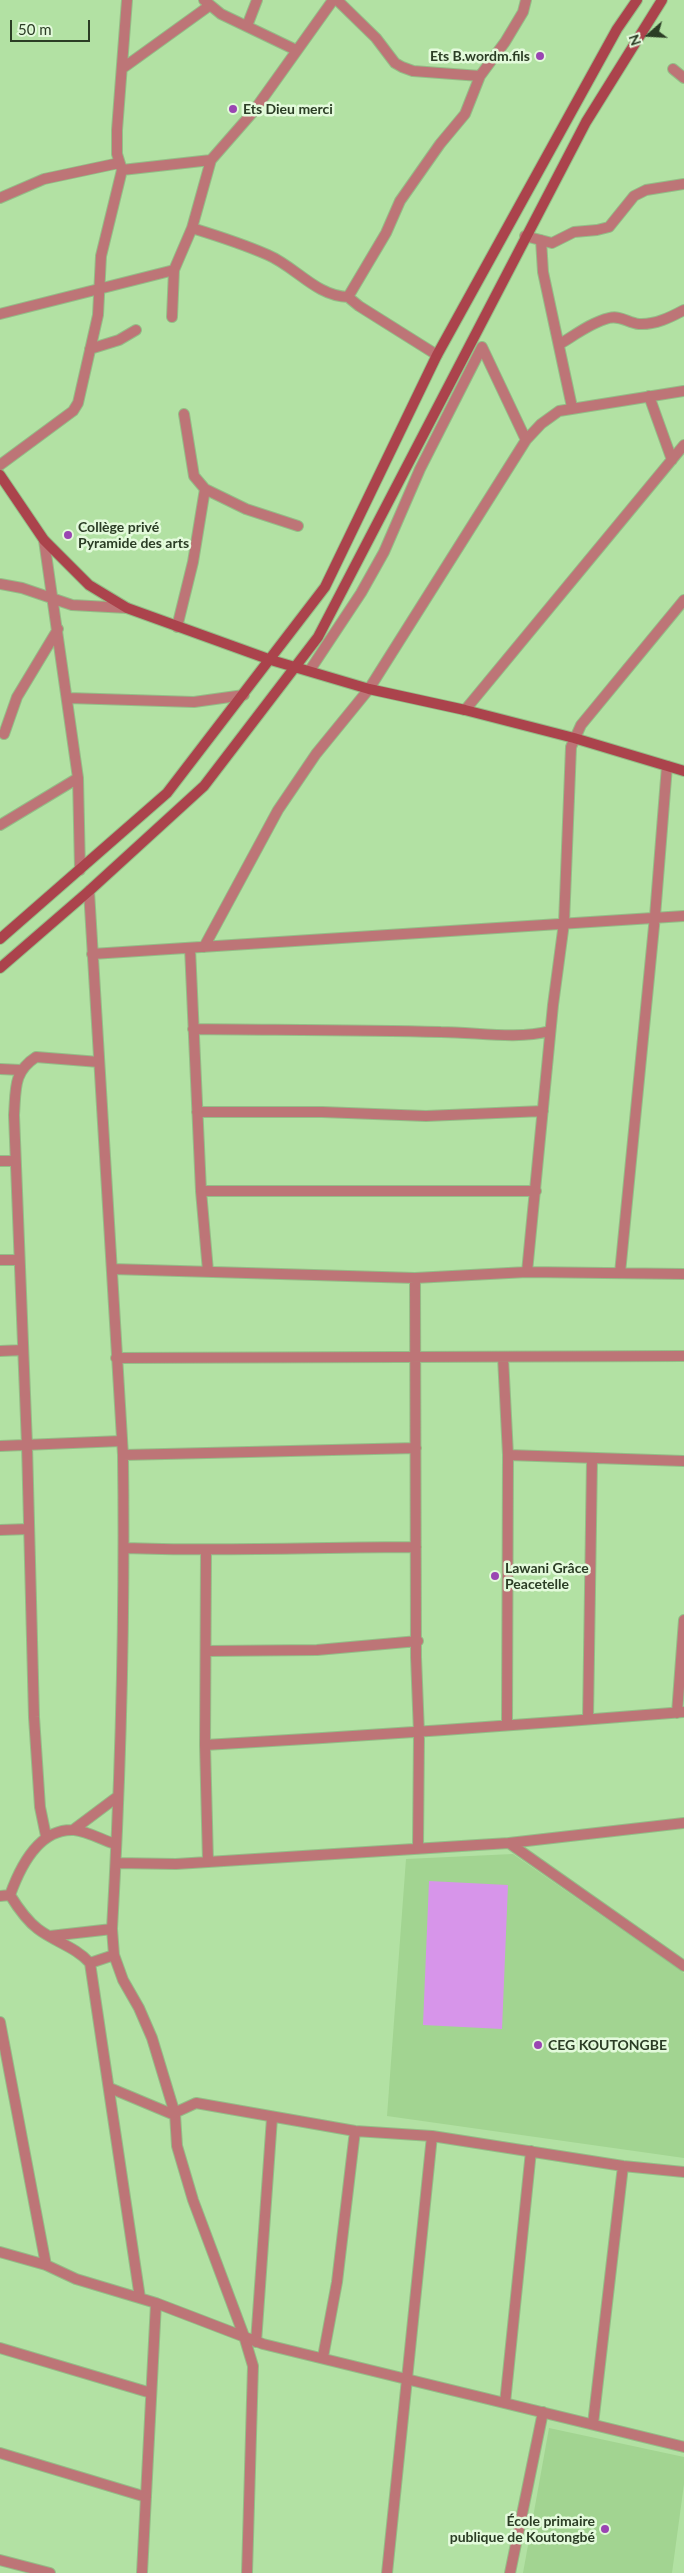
<!DOCTYPE html>
<html>
<head>
<meta charset="utf-8">
<style>
  body { margin:0 }
  #map { position:relative; width:684px; height:2573px; overflow:hidden; background:#b2e1a3; font-family:Lato,sans-serif }
  canvas { display:block }
  .north { position:absolute; left:624px; top:10px; width:50px; height:50px; -webkit-text-stroke:4px #e3fadb; paint-order:stroke; rotate:251deg; font-size:14px; font-weight:700; line-height:20px; text-align:center; color:#2b3d25 }
  .north::after { content:''; display:block; margin:auto; width:18px; height:22px; background:#2b3d25; clip-path:polygon(50% 0,100% 100%,50% 72%,0 100%) }
  .scale { position:absolute; left:10px; top:20px; width:80px; height:22px; box-sizing:border-box; border:2px solid #2b3d25; border-top:0; padding-left:6px; font-size:15px; line-height:18px; white-space:nowrap; color:#2b3d25; -webkit-text-stroke:4px #e3fadb; paint-order:stroke }
</style>
</head>
<body>
<div id="map">
<canvas width="684" height="2573"></canvas>
<div class="north">N</div>
<div class="scale">50 m</div>
</div>
<script>
const g = document.querySelector('canvas').getContext('2d');
g.lineJoin = 'round';
function fillPath(path, color) { g.fillStyle = color; g.fill(path, 'evenodd'); }
function strokePath(path, color, width, dash) { g.strokeStyle = color; g.lineWidth = width; g.lineCap = dash ? 'butt' : 'round'; g.setLineDash(dash || []); g.stroke(path); }
function write(font, color, halo, rows, align = 'center') {
  g.font = font + ' Lato,sans-serif'; g.lineWidth = 5; g.setLineDash([]); g.textBaseline = 'middle'; g.strokeStyle = halo; g.fillStyle = color; for (const [text, x, y, turn = 0] of rows) {
    g.save(); g.translate(x, y); g.rotate((+turn || 0) * Math.PI / 180); g.textAlign = isNaN(turn) ? turn : align; if (halo) g.strokeText(text, 0, 0); g.fillText(text, 0, 0); g.restore();
  }
}
const built = new Path2D(`
  M513 1854 684 1973V2158L387 2116 406 1859Z
  M549 2428 684 2457V2484L672 2573H523Z`);
const green = new Path2D(`
  M429 1881 508 1885 502 2029 423 2025Z`);
const street = new Path2D(`
  M204 0 221 14 296 50
  M337 0 376 38 395 63 402 67 413 71 480 76
  M247 26 257 0
  M123 68 209 6
  M673 69 684 78
  M122 170 211 160
  M0 198 44 179 119 163
  M192 228C218 236 243 244 268 255 296 267 316 296 348 297L359 306 437 355
  M525 236 552 243 574 232 597 230 609 227 634 196 646 190 684 184
  M541 240 543 272 572 407
  M348 297 386 233 400 201 440 144 465 114 480 76 505 42 523 12 526 0
  M0 314 174 270
  M172 317 174 270 192 228 211 160 253 112 333 0
  M560 344C575 335 592 322 609 318 621 315 628 323 639 324 655 325 671 317 684 310
  M482 347 526 440
  M90 349 119 340 136 330
  M649 396 672 460
  M184 414 194 476 205 489
  M0 465 73 411 78 403 98 315 101 256 122 170 117 154V130L127 0
  M44 540 78 778 80 870
  M0 584 22 588 72 605 127 608
  M177 627 193 562 205 489 246 509 298 526
  M310 670 361 593 384 552 420 469 482 347
  M68 698 194 702 244 695
  M465 710 684 445
  M4 734 17 697 58 629
  M0 825 78 778
  M89 891 123 1455C125 1613 121 1771 112 1929L114 1955 123 1980 139 2008 152 2038 175 2114 177 2146 193 2200 244 2336 253 2366 247 2573
  M204 947 278 810 316 754 369 689 526 440 541 424 559 411 684 391
  M190 948 201 1191 208 1271
  M92 954 684 916
  M193 1029C276 1030 358 1030 441 1032 477 1032 515 1040 550 1031
  M0 1069 21 1070
  M197 1112H322L426 1116 543 1111
  M0 1161H15
  M201 1191H536
  M0 1260H19
  M112 1269 415 1278 527 1272 684 1274
  M527 1272 553 1005 564 923 571 747 581 725 684 600
  M620 1273 655 916 667 766
  M415 1278 416 1657 419 1733 418 1848
  M0 1351 23 1350
  M503 1357 508 1455 507 1725
  M116 1358 684 1356
  M0 1446 121 1441
  M123 1455 416 1448
  M508 1455 684 1461
  M0 1530 29 1529
  M125 1548C222 1552 319 1547 416 1547
  M206 1552 205 1745 208 1862
  M207 1651 317 1650 418 1641
  M677 1713 684 1620
  M588 1719 592 1459
  M205 1745C365 1736 524 1725 684 1712
  M73 1830 117 1797
  M46 1836 40 1807 34 1717 27 1445 14 1115C16 1089 13 1072 36 1057L99 1062
  M509 1843 684 1966
  M115 1844C102 1840 87 1831 74 1830 39 1828 20 1867 10 1895 18 1908 26 1920 38 1929 55 1942 76 1947 90 1963L140 2298
  M116 1863 176 1864 509 1843 684 1823
  M0 1896 10 1895
  M50 1936 112 1929
  M90 1963 114 1955
  M0 2022 46 2265
  M110 2088 172 2114 196 2103 355 2131 432 2136 623 2166 684 2172
  M0 2252 46 2265 76 2279 156 2303 263 2344 684 2447
  M256 2342 272 2118
  M0 2348 151 2393
  M323 2357 337 2282 355 2131
  M505 2403 531 2151
  M593 2424 623 2166
  M0 2453 146 2497
  M0 2560 50 2573
  M142 2573 156 2303
  M387 2573 432 2136
  M510 2573 543 2412`);
const secondary = new Path2D(`
  M0 475 44 540 89 585 127 608 271 660 369 689 465 710 574 738 684 771
  M0 939 167 793 325 587 437 355 617 29 637 0
  M0 968 89 891 204 786 318 637 586 122 662 0`);
const markers = [
  [540,56,5,"#9a45b2"],
  [233,109,5,"#9a45b2"],
  [68,535,5,"#9a45b2"],
  [495,1576,5,"#9a45b2"],
  [538,2045,5,"#9a45b2"],
  [605,2529,5,"#9a45b2"]
];
const poiNames = [
  ["Ets B.wordm.fils",530,56,"right"],
  ["Ets Dieu merci",243,109],
  ["Collège privé",78,527],
  ["Pyramide des arts",78,543],
  ["Lawani Grâce",505,1568],
  ["Peacetelle",505,1584],
  ["CEG KOUTONGBE",548,2045],
  ["École primaire",595,2521,"right"],
  ["publique de Koutongbé",595,2537,"right"]
];
fillPath(built, '#a2d491');
fillPath(green, '#d795ea');
strokePath(street, '#94bd87', 12);
strokePath(secondary, '#94bd87', 12);
strokePath(street, '#bd7577', 10);
strokePath(secondary, '#ab434c', 10);
for (const [x, y, r, color] of markers) { const dot = new Path2D(); dot.arc(x, y, r, 0, 2 * Math.PI); g.fillStyle = color; g.fill(dot); strokePath(dot, '#e3fadb', 2); }
write('bold 14px', '#2b3d25', '#e3fadb', poiNames, 'left');
</script>
</body>
</html>
